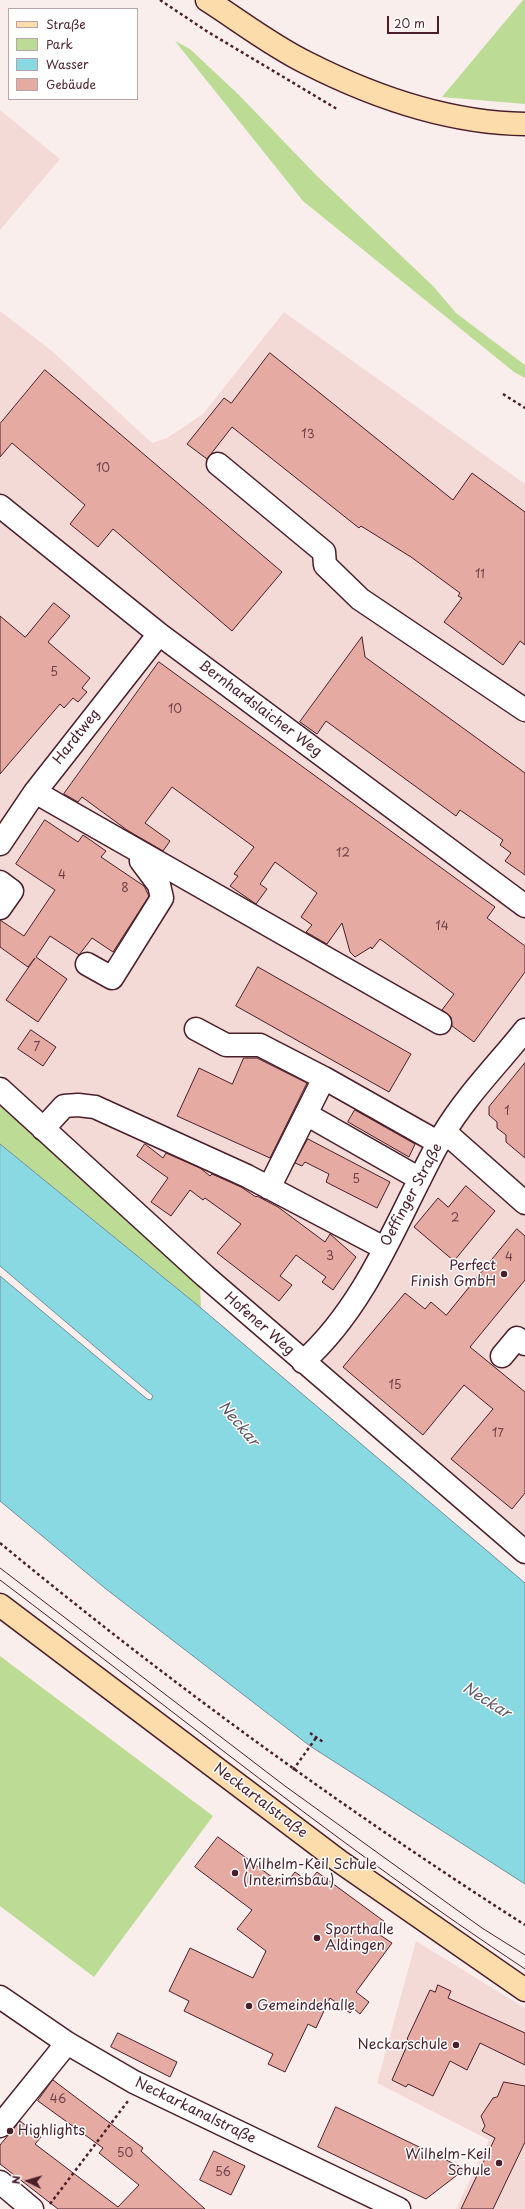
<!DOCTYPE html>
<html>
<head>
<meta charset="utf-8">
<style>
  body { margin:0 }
  #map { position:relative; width:525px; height:2209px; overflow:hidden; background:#faeeec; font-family:"Playpen Sans",sans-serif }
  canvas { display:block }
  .legend { position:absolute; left:8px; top:8px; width:130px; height:92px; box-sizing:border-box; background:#fff; border:1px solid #b7a5aa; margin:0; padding:5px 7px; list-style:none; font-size:12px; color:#4a1f2b }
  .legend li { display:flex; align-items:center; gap:8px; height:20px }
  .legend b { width:20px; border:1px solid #b7a5aa }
  .north { position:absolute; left:8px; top:2161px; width:40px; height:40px; -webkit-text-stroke:3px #fff; paint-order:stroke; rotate:275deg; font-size:11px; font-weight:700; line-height:16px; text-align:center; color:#4a1f2b }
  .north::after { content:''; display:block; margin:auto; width:14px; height:18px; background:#4a1f2b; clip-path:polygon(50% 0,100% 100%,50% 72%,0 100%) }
  .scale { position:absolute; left:387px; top:16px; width:52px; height:18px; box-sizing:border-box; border:2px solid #4a1f2b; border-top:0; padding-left:5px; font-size:12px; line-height:14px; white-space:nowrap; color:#4a1f2b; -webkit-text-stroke:3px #fff; paint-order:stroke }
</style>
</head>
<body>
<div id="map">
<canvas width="525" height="2209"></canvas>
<ul class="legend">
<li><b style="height:5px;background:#fddcac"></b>Straße</li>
<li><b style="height:11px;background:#bcdb94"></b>Park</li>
<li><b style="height:11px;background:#89d9e3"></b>Wasser</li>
<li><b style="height:11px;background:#e5aba2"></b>Gebäude</li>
</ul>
<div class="north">N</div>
<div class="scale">20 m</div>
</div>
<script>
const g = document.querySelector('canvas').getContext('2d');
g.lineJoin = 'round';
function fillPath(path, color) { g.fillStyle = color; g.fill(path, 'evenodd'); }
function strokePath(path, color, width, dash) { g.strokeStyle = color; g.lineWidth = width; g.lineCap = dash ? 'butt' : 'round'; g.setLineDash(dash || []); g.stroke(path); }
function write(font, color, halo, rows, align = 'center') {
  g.font = font + ' "Playpen Sans",sans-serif'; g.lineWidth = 3; g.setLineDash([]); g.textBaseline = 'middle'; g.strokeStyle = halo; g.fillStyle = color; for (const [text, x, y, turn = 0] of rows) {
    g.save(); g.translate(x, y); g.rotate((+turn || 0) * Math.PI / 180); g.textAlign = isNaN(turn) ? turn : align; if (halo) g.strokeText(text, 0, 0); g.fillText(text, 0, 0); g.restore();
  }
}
const built = new Path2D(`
  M0 110 60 159 0 230Z
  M0 311 52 351 152 443 167 438 203 414 284 312 525 484V1543L107 1178 0 1073Z
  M416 1941 525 2008V2209H456L489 2140 377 2083Z`);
const green = new Path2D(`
  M523 0H525V104L442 97Z
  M175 41 190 49 239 95 317 176 433 286 456 313 525 365V378L514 372 303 201Z
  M0 1100 200 1285 201 1308 0 1144Z
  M0 1656 213 1816 94 1977 0 1906Z`);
const water = new Path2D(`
  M0 1144 201 1308 525 1583V1884L310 1746 106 1589 0 1501V1276L147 1399 151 1400 153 1396 0 1266Z`);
const building = new Path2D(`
  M270 353 453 500 472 473 525 512V645L520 641 503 665 444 622 462 598 458 596 460 593 411 557 361 526 359 528 232 427 207 459 187 444 224 398 231 403Z
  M45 370 282 572 232 631 113 529 98 547 70 524 85 505 12 443 0 457V424Z
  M54 603 70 616 48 642 90 678 82 688 87 692 78 702 73 698 64 708 60 704 0 774V616L25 637Z
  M362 637 365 657 525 773V875L505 861 511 853 500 845 503 840 460 810 456 816 326 721 317 734 300 722Z
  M159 662 495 907 487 918 525 946V972L474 1042 452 1026 451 1017 442 1010 454 994 380 939 372 949 371 947 355 957 350 952 342 923 327 944 306 932 312 925 301 917 317 893 275 862 260 884 267 889 256 904 230 886 238 876 234 874 254 847 172 787 145 823 170 841 163 851 127 830 82 797 78 802 64 794Z
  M45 820 78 842 83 835 106 851 101 857 144 886 149 896 113 952 92 938 79 955 50 936 36 957 67 979 38 1022 6 1000 35 958 28 967 0 947V920L24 936 55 890 16 864Z
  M258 967 411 1054 389 1092 236 1006Z
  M31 1030 56 1047 43 1066 18 1049Z
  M244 1058H257L307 1083 270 1158 177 1116 199 1068 232 1084Z
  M525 1063V1158L506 1142V1135L497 1128V1122L489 1115V1107Z
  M355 1110 415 1144 409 1157 348 1122Z
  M308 1139 390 1182 377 1208 326 1182 329 1174 305 1162 302 1166 295 1163Z
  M145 1144 163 1158 166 1153 200 1168 210 1176 212 1174 241 1187 256 1197 257 1196 278 1207 325 1242 330 1234 356 1257 333 1290 322 1282 326 1277 296 1255 280 1276 292 1285 279 1301 217 1253 241 1224 205 1198 203 1200 190 1190 171 1216 151 1202 168 1178 137 1156Z
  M466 1186 495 1211 454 1261 414 1227 438 1198 448 1207Z
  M517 1229 525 1236V1280L470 1347 525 1392V1493L512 1509 451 1459 493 1409 464 1385 423 1435 343 1367 405 1293 425 1309 431 1302 446 1315Z
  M218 1837 284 1886 295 1872 309 1882 317 1872 385 1922 377 1933 392 1943 356 1992 369 2002 360 2014 354 2009 350 2013 330 1998 316 2028 308 2024 285 2072 268 2064 273 2054 184 2011 189 2001 169 1991 190 1948 253 1978 266 1951 237 1929 252 1910 195 1867Z
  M438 1985 451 1991 448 1998 525 2033V2065L480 2043 467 2070 450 2061 433 2096 408 2084 406 2087 392 2080 409 2041 407 2039 430 1990 435 1992Z
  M118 2033 177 2062 170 2077 111 2047Z
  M53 2080 143 2148 141 2151 205 2209H58L0 2164V2145L20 2121 41 2137 35 2144 118 2207 139 2185 99 2153 103 2148 38 2101Z
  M504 2082 525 2086V2142L493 2209H461L495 2138 482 2131 485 2126 481 2116 493 2098 497 2097Z
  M336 2107 465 2169 426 2199 318 2147Z
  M214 2151 245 2166 231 2195 200 2180Z`);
const path = new Path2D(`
  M160 0 208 32 337 109
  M503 394 525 408
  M0 1543C167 1681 342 1808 525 1925
  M310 1733 323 1742
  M293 1770 316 1738
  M50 2204 128 2101`);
const minor = new Path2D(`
  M218 464 324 552 325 565 360 599 525 710
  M0 506 159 634 525 906
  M35 792 440 1023
  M0 844 35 792 159 634
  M0 882 12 891 0 908
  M87 964 112 978 162 898 159 885 141 861 144 854
  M196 1029 226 1045H260L324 1078 439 1143
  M0 1089 205 1276 525 1552
  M306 1114 420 1179
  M43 1129 64 1106 78 1105 95 1107 247 1176 384 1248
  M445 1132 525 1203
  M269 1188 324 1078
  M502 1356 517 1338 525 1344
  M303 1362C371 1301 400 1210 444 1133 466 1096 498 1064 525 1030
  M0 1997 67 2043 134 2082 399 2209
  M0 2126 67 2043
  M0 2182 32 2209`);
const major = new Path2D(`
  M207 0C240 21 272 46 307 63 374 97 449 123 525 124
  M0 1605 339 1861 525 1990`);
const tram = new Path2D(`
  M0 1568 285 1786 482 1928 525 1955
  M0 1580C174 1711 343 1849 525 1969`);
const markers = [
  [504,1274,4,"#4a1f2b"],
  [235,1873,4,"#4a1f2b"],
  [317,1938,4,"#4a1f2b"],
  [249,2006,4,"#4a1f2b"],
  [456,2045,4,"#4a1f2b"],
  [10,2131,4,"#4a1f2b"],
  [499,2163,4,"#4a1f2b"]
];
const numberNames = [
  ["13",308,435],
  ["10",103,469],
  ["11",480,575],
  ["5",54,673],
  ["10",175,710],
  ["12",343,854],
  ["4",62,876],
  ["8",125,889],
  ["14",442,927],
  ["7",37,1048],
  ["1",507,1112],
  ["5",356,1180],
  ["2",455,1219],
  ["3",330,1257],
  ["4",509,1258],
  ["15",395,1386],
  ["17",498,1434],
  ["46",58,2100],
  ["50",125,2154],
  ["56",223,2173]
];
const streetNames = [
  ["Bernhardslaicher Weg",260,709,37],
  ["Hardtweg",77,737,-52],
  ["Oeffinger Straße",412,1195,-62],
  ["Hofener Weg",259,1324,41],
  ["Neckartalstraße",260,1801,37],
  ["Neckarkanalstraße",195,2111,26]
];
const poiNames = [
  ["Perfect",496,1266,"right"],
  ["Finish GmbH",496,1282,"right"],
  ["Wilhelm-Keil Schule",243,1865],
  ["(Interimsbau)",243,1881],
  ["Sporthalle",325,1930],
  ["Aldingen",325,1946],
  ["Gemeindehalle",257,2006],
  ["Neckarschule",448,2045,"right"],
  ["Highlights",18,2131],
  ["Wilhelm-Keil",491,2155,"right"],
  ["Schule",491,2171,"right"]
];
const waterNames = [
  ["Neckar",238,1424,50],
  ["Neckar",486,1701,32]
];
fillPath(built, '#f4dad6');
fillPath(green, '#bcdb94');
fillPath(water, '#89d9e3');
strokePath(water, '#708f99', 1);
fillPath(building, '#e5aba2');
strokePath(building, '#4a1f2b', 1);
strokePath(minor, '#4a1f2b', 25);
strokePath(major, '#4a1f2b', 25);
strokePath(path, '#4a1f2b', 2.5, [3, 3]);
strokePath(minor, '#fff', 22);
strokePath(major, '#fddcac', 22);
strokePath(tram, '#4a1f2b', 1);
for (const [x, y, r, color] of markers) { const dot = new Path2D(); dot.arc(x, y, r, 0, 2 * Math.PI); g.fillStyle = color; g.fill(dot); strokePath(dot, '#fff', 1.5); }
write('12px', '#714249', null, numberNames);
write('14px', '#4a1f2b', '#fff', streetNames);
write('14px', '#4a1f2b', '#fff', poiNames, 'left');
write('italic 15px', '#5d5762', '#fff', waterNames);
</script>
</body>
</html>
